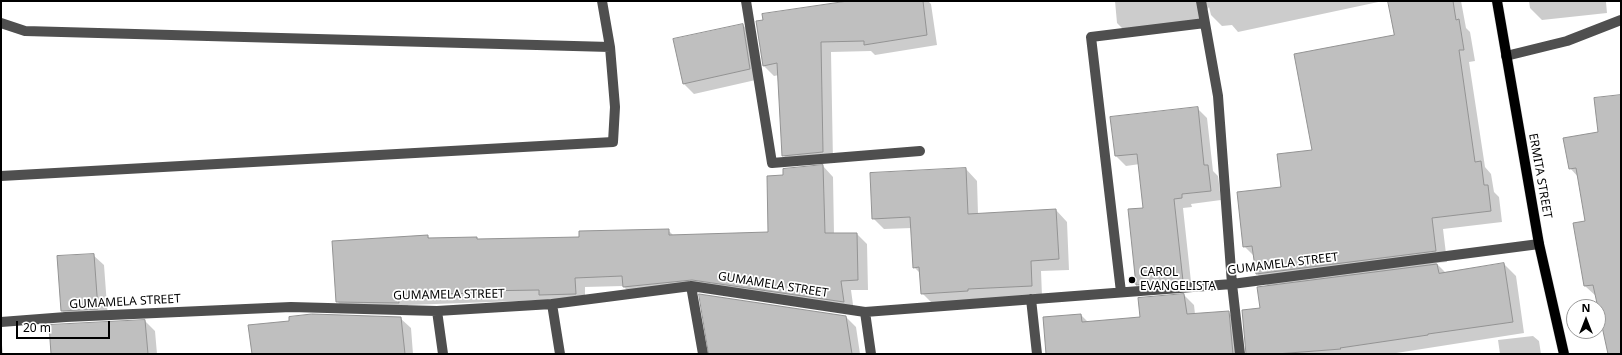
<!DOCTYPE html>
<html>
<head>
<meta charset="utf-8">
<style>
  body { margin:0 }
  #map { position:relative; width:1622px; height:355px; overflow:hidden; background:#fff; font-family:"Noto Sans",sans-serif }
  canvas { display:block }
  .frame { position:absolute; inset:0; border:2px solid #000; pointer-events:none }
  .north { position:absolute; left:1566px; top:299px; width:40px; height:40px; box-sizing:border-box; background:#fff; border:1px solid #999; border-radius:50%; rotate:0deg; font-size:11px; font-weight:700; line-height:16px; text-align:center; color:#000 }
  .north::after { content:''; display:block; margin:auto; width:14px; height:18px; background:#000; clip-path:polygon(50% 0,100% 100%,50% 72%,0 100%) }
  .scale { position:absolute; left:16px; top:321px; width:94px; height:18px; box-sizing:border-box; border:2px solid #000; border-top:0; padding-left:5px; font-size:12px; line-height:14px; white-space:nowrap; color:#000; -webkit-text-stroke:3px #fff; paint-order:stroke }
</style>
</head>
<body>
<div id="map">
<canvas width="1622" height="355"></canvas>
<div class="frame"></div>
<div class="north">N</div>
<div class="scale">20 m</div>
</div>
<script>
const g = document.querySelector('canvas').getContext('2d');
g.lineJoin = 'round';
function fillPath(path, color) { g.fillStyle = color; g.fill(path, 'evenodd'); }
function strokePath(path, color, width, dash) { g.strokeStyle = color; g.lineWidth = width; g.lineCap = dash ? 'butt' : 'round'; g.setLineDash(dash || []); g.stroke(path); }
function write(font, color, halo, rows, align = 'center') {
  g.font = font + ' "Noto Sans",sans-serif'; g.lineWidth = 3.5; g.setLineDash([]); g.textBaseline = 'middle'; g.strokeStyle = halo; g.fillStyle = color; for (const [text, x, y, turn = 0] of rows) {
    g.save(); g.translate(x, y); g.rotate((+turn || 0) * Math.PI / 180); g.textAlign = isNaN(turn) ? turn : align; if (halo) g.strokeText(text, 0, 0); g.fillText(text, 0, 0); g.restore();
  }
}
const shadow = new Path2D(`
  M855 1H928L931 4 937 45 875 55 871 51 831 52 833 162 793 165 783 155 779 75 774 76 764 66 757 22Z
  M1115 1H1383L1238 32 1232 25 1222 26 1211 15 1209 7 1206 11 1208 27 1128 34 1117 23Z
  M1389 1H1461L1466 28 1470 32 1475 61 1469 62 1485 167 1491 174 1494 192 1499 197 1502 222 1443 229 1447 262 1436 263 1446 273 1504 264 1516 276 1524 333 1390 354H1247L1261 309 1269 287 1257 274 1255 257 1244 246 1282 188 1313 151 1395 36Z
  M1529 1H1620L1606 2 1607 13 1542 20 1530 8Z
  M743 25 753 35 760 79 694 94 684 84 675 40Z
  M1621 96V354H1609L1597 297 1585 286 1587 222 1579 178 1570 168 1599 133Z
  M1197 108 1207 118 1213 171 1218 176 1221 200 1191 204 1192 207 1183 208 1192 291 1147 294 1137 284 1145 208 1140 164 1126 166 1116 156 1111 117Z
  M823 166 833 177 834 234H857L867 244 868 290H851L854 312 703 289 634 297 623 286 585 287V303L546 300 408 305 409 313 347 312 337 301 428 236 430 239 477 238 478 240 580 238 668 230 674 236 769 233 784 176Z
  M966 169 977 181 978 214 1056 210 1067 222 1069 270 1041 271 1042 296 933 304 922 293 921 274 914 267 912 228 884 229 873 218Z
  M93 255 104 265 108 319 72 321 61 310Z
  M1184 295 1194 305 1195 314 1228 312 1238 322 1242 354H1047L1081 315 1088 322 1141 318Z
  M846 317 856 327 860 354H710Z
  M400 318 411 328 413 354H253Z
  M145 321 155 331 157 354H52Z
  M1533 336 1539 341 1541 354H1500L1498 340Z
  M1 343 2 345 3 354H1Z`);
const building = new Path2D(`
  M848 1H923L927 35 864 45V41L821 42 823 152 782 156 777 63 763 66 756 21 763 20 762 14Z
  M1388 1H1453L1456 20 1459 19 1464 50H1459L1475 162 1481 161 1484 185H1488L1491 211 1432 218 1436 251 1256 274 1252 246 1243 247 1237 192 1281 187 1277 154 1312 150 1294 54 1394 35Z
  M743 24 750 69 683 84 673 39Z
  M1621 95V354H1608L1593 285 1584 286 1573 223 1585 221 1576 168 1569 169 1563 138 1598 132 1594 98Z
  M1198 107 1204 165H1208L1211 191 1182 194V198L1174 199 1183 281 1136 285 1128 209 1143 208 1137 154 1115 156 1110 117Z
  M823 165 825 233H857L858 280 841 281 844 302 692 280 623 287 622 276 575 278 576 294 539 295V290L478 291V293L399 295V303L336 302 332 241 428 235V238L477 237V239L579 237V231L669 229V235L768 232 767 176 783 175V169Z
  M966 168 968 214 1056 209 1059 259 1031 261 1032 286 968 289V291L921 294 919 267 913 268 910 217 872 219 870 173Z
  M94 254 98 309 61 311 57 256Z
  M1504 263 1513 322 1428 334V335L1340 348 1341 349 1276 354H1246L1242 310 1260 308 1257 287 1437 264 1439 273Z
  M699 294 846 316 852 354H709Z
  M1184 294 1187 314 1229 311 1233 354H1046L1043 317 1081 314 1082 322 1140 317 1138 298Z
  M312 314 401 317 405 354H252L248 325 289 321V317Z
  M145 320 148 354H51L49 325Z`);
const minor = new Path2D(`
  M746 1 772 163 920 151
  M1201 1 1218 96 1232 284 1240 354
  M1 23 25 31 610 47
  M1506 56 1567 41 1621 20
  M1 176 613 142 615 107 610 47 602 1
  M691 286 703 354
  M1121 292 1091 37 1205 23
  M1031 299 1037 354
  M552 304 560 354
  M437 311 443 354
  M865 312 871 354
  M1 322 66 317 291 307 437 311 552 304 691 286 865 312 1232 284 1539 244`);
const major = new Path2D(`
  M1497 1 1539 244 1564 354`);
const markers = [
  [1132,280,4,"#000"]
];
const streetNames = [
  ["ERMITA STREET",1540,176,80],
  ["GUMAMELA STREET",1283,264,-7],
  ["GUMAMELA STREET",773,285,9],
  ["GUMAMELA STREET",449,295,-1],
  ["GUMAMELA STREET",125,302,-3]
];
const poiNames = [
  ["CAROL",1140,273],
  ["EVANGELISTA",1140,287]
];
fillPath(shadow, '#0003');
fillPath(building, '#bfbfbf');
strokePath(building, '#939393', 1);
strokePath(major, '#dbdbdb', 11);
strokePath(minor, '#4f4f4f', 10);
strokePath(major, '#000', 10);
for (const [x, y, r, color] of markers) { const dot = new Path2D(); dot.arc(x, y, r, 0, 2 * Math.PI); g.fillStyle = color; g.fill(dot); strokePath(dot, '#fff', 1.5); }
write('12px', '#000', '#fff', streetNames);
write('12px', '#000', '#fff', poiNames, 'left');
</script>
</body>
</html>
